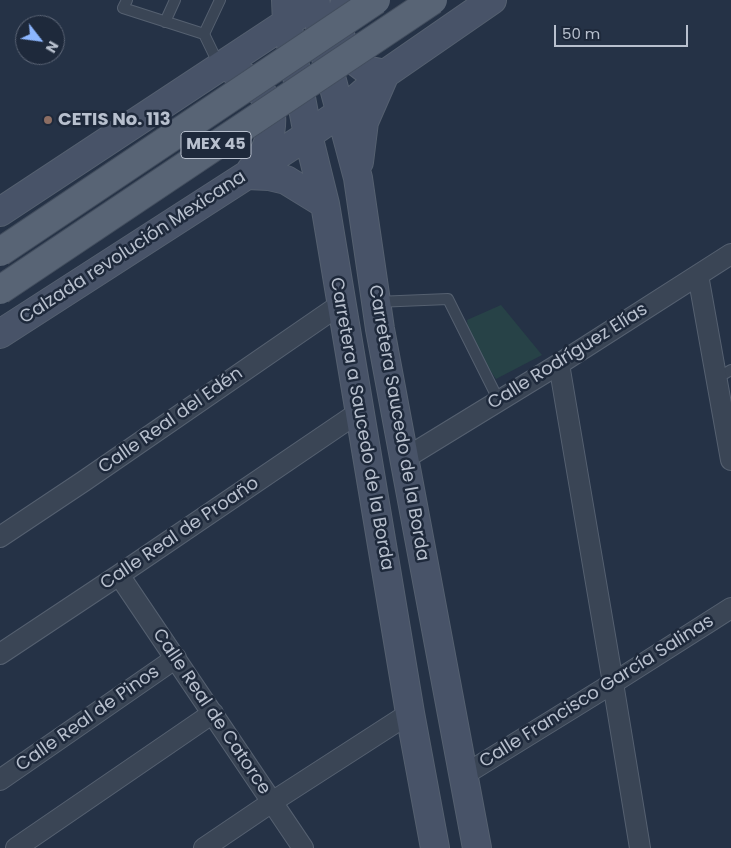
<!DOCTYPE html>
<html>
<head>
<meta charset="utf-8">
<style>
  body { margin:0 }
  #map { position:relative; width:731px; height:848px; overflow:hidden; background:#253246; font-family:Poppins,sans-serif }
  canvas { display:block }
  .north { position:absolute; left:15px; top:15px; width:50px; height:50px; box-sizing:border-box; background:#1e293b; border:1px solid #5c6576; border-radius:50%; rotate:120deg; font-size:14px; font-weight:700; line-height:20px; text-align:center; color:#b8c0ce }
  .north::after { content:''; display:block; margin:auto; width:18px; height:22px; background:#8cb6ff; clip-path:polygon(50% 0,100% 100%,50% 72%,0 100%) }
  .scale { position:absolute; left:554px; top:25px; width:134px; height:22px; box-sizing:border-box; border:2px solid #b8c0ce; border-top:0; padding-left:6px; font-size:15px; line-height:18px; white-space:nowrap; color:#b8c0ce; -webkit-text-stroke:4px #1e293b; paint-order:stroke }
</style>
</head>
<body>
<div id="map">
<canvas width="731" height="848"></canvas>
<div class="north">N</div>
<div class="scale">50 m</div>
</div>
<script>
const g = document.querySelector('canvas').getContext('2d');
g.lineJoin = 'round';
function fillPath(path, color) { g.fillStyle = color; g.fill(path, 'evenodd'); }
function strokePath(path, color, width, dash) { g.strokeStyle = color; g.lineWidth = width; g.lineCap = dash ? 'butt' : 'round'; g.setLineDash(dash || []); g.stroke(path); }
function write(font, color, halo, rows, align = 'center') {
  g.font = font + ' Poppins,sans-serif'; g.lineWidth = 5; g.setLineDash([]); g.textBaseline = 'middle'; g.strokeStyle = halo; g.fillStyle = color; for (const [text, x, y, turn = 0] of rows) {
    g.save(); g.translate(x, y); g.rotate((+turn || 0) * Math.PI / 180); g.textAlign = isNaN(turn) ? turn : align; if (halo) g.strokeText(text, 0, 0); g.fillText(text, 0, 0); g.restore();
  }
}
const green = new Path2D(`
  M501 305 542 355 496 379 469 340 467 320Z`);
const lane = new Path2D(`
  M127 0 123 8 204 34 219 65
  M165 22 175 0
  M204 34 220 0
  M376 302 448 299 499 401
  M717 378 731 370`);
const street = new Path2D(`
  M698 275 731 460
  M559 364 613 683 640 848
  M404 459 559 364 731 254
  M0 537 84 481 341 304
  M119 575 303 848
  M0 654 119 575 359 412
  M464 775 613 683 731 608
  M0 780 176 658
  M16 848 213 713
  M204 848 272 802 410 713`);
const secondary = new Path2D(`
  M286 0 287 23 308 135 325 204 410 713 435 848
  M315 0 326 58 358 178 380 329 477 848
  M347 0C343 7 340 15 339 23 336 39 355 65 370 71 375 72 380 73 385 74L364 122 359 162
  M233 70C245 76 264 91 269 105 274 118 270 143 263 154 259 160 255 165 251 170
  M247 175 269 176 286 180 325 204
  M0 212 300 14
  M0 334 247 175 308 135 341 112 385 74 492 0`);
const primaryBridge = new Path2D(`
  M0 252 376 0
  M0 290 433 0`);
const markers = [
  [48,120,5,"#8d6e63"]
];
const shields = [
  [216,145,70]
];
const shieldNames = [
  ["MEX 45",216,145]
];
const poiNames = [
  ["CETIS No. 113",58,120]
];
const streetNames = [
  ["Calzada revolución Mexicana",133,248,-33],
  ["Calle Rodríguez Elías",568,357,-32],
  ["Calle Real del Edén",171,421,-35],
  ["Carretera Saucedo de la Borda",398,423,80],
  ["Carretera a Saucedo de la Borda",361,424,80],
  ["Calle Real de Proaño",180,534,-34],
  ["Calle Francisco García Salinas",597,692,-32],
  ["Calle Real de Catorce",211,712,56],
  ["Calle Real de Pinos",88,719,-35]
];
fillPath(green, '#274247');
strokePath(lane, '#556070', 12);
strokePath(street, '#556070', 22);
strokePath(secondary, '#556070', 30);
strokePath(lane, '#3a4555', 10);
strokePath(street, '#3a4555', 20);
strokePath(secondary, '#485368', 28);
strokePath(primaryBridge, '#434e5e', 30, []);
strokePath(primaryBridge, '#586475', 28);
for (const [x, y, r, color] of markers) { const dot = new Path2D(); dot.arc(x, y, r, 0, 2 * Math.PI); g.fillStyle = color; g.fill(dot); strokePath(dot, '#1e293b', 2); }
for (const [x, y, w] of shields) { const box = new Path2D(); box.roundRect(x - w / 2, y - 13.5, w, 27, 4); g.fillStyle = '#1e293b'; g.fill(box); strokePath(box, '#b8c0ce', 1); }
write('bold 16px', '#b8c0ce', null, shieldNames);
write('bold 18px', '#b8c0ce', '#1e293b', poiNames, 'left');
write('18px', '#b8c0ce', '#1e293b', streetNames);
</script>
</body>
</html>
